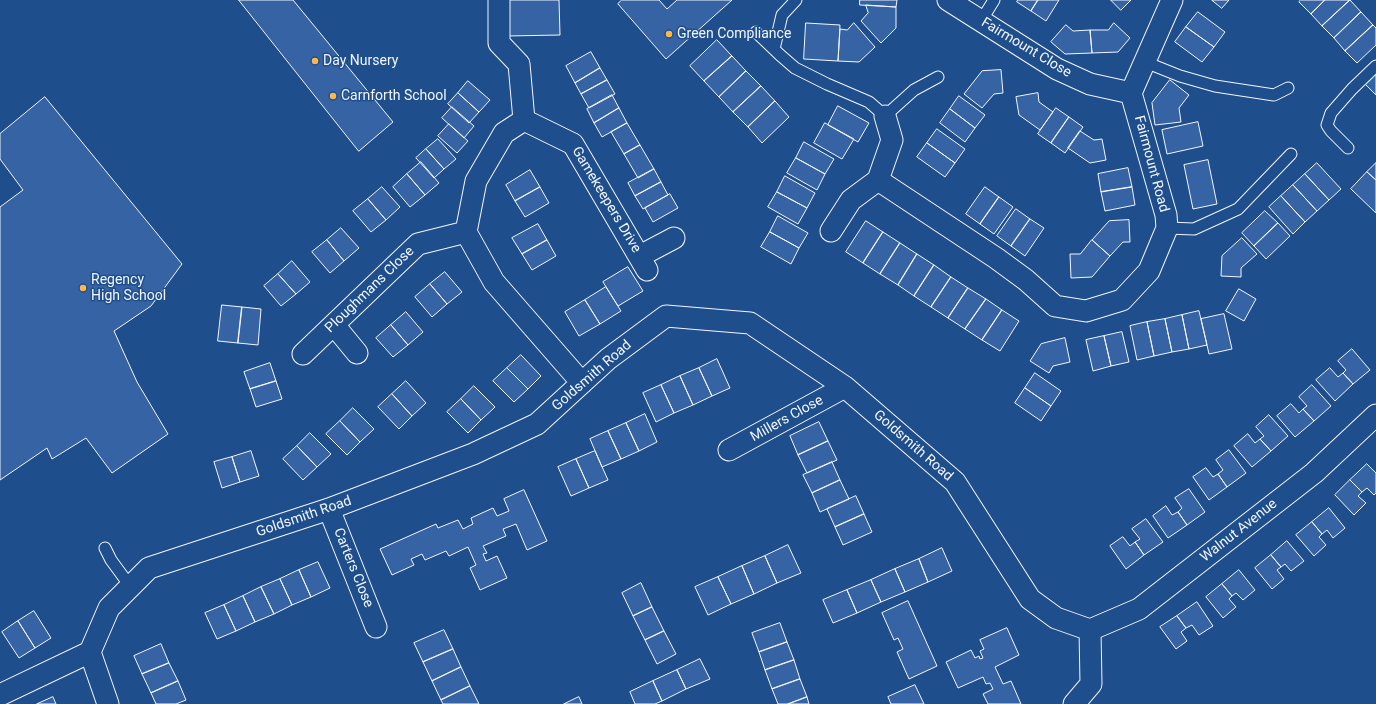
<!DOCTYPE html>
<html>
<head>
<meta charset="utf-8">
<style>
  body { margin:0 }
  canvas { display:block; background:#1f4e8c }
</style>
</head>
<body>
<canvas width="1376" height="704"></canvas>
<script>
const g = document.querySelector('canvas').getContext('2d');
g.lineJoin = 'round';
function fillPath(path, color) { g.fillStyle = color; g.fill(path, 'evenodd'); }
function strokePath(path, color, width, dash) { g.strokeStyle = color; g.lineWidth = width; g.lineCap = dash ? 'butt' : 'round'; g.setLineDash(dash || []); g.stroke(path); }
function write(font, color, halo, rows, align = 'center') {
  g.font = font + ' Roboto,sans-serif'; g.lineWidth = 3; g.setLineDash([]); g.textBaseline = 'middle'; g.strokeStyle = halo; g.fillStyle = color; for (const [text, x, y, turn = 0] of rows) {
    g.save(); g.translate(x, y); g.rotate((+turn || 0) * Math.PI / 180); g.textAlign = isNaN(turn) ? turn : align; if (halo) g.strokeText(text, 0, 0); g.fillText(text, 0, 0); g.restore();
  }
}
const building = new Path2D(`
  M239 0H293L393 122 359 151Z
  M506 0H559L560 35 507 36Z
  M622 0H659L667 9 677 0H732L666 59 618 4Z
  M860 0H897L896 7 860 5Z
  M1018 0H1038L1031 11 1017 2Z
  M1038 0H1059L1046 21 1031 11Z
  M1111 0H1131L1121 10Z
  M1212 0H1229L1222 8Z
  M1301 0H1325L1311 14 1299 2Z
  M1325 0H1350L1322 26 1311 14Z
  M1350 0 1361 12 1334 38 1322 26Z
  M866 5 896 7V28L881 43 861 21 868 13Z
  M1198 12 1225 32 1214 47 1186 27Z
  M1361 12 1373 25 1345 51 1334 38Z
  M806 23 840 25 838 61 804 59Z
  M854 23 875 47 859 62 838 61 840 29 847 30Z
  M1114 23 1130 38 1118 52 1092 53 1090 30H1108Z
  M1066 25 1073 31 1090 30 1092 53 1065 54 1051 42Z
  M1373 25 1376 28V45L1357 63 1345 51Z
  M1186 27 1214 47 1202 62 1175 42Z
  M717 40 732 56 704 81 690 66Z
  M591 52 600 68 575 83 566 66Z
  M732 56 746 71 719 97 704 81Z
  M600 68 607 80 581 94 575 83Z
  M1001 70 1003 93 994 94 982 108 964 94 982 71Z
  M746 71 761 86 733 112 719 97Z
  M1376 73V95L1365 84Z
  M607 80 615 94 589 108 581 94Z
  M1170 80 1189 95 1179 108 1181 122 1155 125 1152 103Z
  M468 81 490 100 479 112 458 93Z
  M761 86 775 101 748 127 733 112Z
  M458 93 479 112 469 123 448 104Z
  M1038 93 1039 102 1053 112 1040 130 1019 115 1016 97Z
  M612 95 619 108 594 123 587 109Z
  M959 96 985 115 975 128 950 109Z
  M45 97 182 264 151 306 114 331 137 382 168 434 112 473 86 438 52 459 47 448 0 480V207L23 190 0 159V134Z
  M775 101 789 117 762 143 748 127Z
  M838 106 869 123 858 142 828 125Z
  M452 107 474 126 464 138 442 118Z
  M619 108 627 123 602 137 594 123Z
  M1056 108 1069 117 1051 143 1038 134Z
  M950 109 975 128 965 142 940 123Z
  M1069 117 1083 127 1065 153 1051 143Z
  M1198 122 1203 146 1167 154 1162 130Z
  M627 123 640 145 624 154 611 132Z
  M825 123 854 139 842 159 814 143Z
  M449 124 468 141 457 153 438 136Z
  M937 129 965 149 955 163 927 143Z
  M1080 131 1094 140 1102 139 1106 160 1090 163 1068 148Z
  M438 139 456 159 444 169 426 149Z
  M804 142 834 159 825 174 796 158Z
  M927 143 955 163 945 177 917 157Z
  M640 145 654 169 638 178 624 154Z
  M426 149 444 169 434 178 416 158Z
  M796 158 825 174 817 190 787 173Z
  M1208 160 1217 204 1193 209 1184 165Z
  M421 162 439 183 425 195 407 174Z
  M1317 163 1341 189 1329 200 1305 174Z
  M1376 163V180L1367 172Z
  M1128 168 1132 187 1101 192 1098 174Z
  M654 169 661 182 635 196 628 183Z
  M530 170 540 187 515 201 506 185Z
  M1367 172 1376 180V213L1351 189Z
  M407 174 425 195 410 207 393 187Z
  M1305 174 1329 200 1317 211 1293 185Z
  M785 176 815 193 807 208 777 192Z
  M661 182 668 195 643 209 635 196Z
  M1293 185 1317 211 1305 222 1281 196Z
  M382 187 400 207 386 220 368 199Z
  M540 187 549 203 525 217 515 201Z
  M985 187 999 197 980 224 966 214Z
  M1132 187 1135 205 1105 211 1101 192Z
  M777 192 807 208 798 224 768 207Z
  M670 194 678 208 653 222 645 208Z
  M1281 196 1305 222 1293 234 1269 207Z
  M999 197 1013 207 994 234 980 224Z
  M368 199 386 220 371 232 353 211Z
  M1016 209 1030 219 1011 246 997 236Z
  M1265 211 1278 223 1254 246 1242 233Z
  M778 216 808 233 799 248 770 232Z
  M1030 219 1044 228 1025 256 1011 246Z
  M1129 220 1130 242H1123L1110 256 1092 240 1109 221Z
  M866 221 883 232 863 263 846 252Z
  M1278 223 1290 236 1266 259 1254 246Z
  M538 224 547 240 522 254 512 238Z
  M341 228 359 248 344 261 327 240Z
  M770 232 799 248 791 264 761 247Z
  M883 232 900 243 880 274 863 263Z
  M1242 238 1257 254 1241 268V277L1221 276 1222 256Z
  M327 240 344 261 330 273 312 252Z
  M547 240 556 256 532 270 522 254Z
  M1092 240 1110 256 1092 277 1071 278 1070 254H1080Z
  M900 243 917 254 898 285 880 274Z
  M917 254 934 265 914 296 898 285Z
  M292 261 310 282 296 294 278 274Z
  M934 265 951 277 931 307 914 296Z
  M628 267 643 291 618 306 603 282Z
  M445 272 462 292 447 304 430 284Z
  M278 274 296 294 281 306 264 286Z
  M951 277 968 288 948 318 931 307Z
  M430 284 447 304 432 317 415 297Z
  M606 287 621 311 600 324 585 300Z
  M968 288 986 299 965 329 948 318Z
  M1239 289 1256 299 1244 321 1226 311Z
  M986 299 1002 310 982 340 965 329Z
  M585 300 600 324 579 336 565 312Z
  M222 305 242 307 238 343 218 341Z
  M242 307 261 309 258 345 238 343Z
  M1002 310 1019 321 1000 351 982 340Z
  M1199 311 1207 345 1189 349 1182 315Z
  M406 312 423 332 408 345 391 325Z
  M1224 314 1232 349 1209 354 1201 319Z
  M1182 315 1189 349 1172 352 1165 319Z
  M1165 319 1172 352 1154 356 1147 322Z
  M1147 322 1154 356 1137 360 1130 326Z
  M391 325 408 345 393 357 376 338Z
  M1122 332 1129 362 1111 366 1104 336Z
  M1104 336 1111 366 1093 371 1086 340Z
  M1065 338 1070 362 1053 366 1049 373 1030 361 1041 344Z
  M1352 349 1370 370 1353 384 1343 373 1346 370 1338 361Z
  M521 355 541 376 528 389 507 368Z
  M717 359 730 388 712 396 699 368Z
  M270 363 276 381 250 389 244 372Z
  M507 368 528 389 514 402 493 381Z
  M699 368 712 396 693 405 680 376Z
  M1330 368 1338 377 1343 373 1353 384 1335 401 1316 380Z
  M1035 373 1061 391 1051 406 1025 388Z
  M680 376 693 405 674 413 661 385Z
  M276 381 282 399 256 407 250 389Z
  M406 381 426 403 412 416 392 394Z
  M661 385 674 413 656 422 643 393Z
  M1312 385 1331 406 1314 421 1303 409 1307 406 1299 397Z
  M474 386 495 407 481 420 461 399Z
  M1025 388 1051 406 1041 421 1015 403Z
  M392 394 412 416 399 429 378 407Z
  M461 399 481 420 468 433 447 412Z
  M1291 404 1299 413 1303 409 1314 421 1295 437 1277 416Z
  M353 408 374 429 360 442 340 421Z
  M645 414 657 442 639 451 626 423Z
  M1269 415 1288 436 1271 451 1260 439 1264 436 1256 427Z
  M340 421 360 442 347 455 326 434Z
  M819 422 828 441 798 455 790 436Z
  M626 423 639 451 621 459 608 431Z
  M608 431 621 459 602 467 590 439Z
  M310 433 331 454 317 467 297 446Z
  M1248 434 1255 443 1260 439 1271 451 1252 467 1234 446Z
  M828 441 837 460 807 473 798 455Z
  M297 446 317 467 303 480 283 459Z
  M1229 450 1246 473 1227 487 1218 474 1223 470 1216 460Z
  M251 451 259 476 240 482 232 457Z
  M595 451 608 480 589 488 576 459Z
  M232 457 240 482 222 488 214 462Z
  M576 459 589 488 571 496 558 467Z
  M832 462 840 480 812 493 803 475Z
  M1367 464 1376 473V493L1374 495 1367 488 1362 492 1350 480Z
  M1206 468 1213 477 1218 474 1227 487 1209 500 1193 477Z
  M840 480 849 499 820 512 812 493Z
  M1350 480 1362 492 1358 496 1366 503 1354 515 1335 495Z
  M1189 489 1205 512 1187 525 1178 512 1182 508 1175 498Z
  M524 490 547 541 527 550 516 524 503 529 506 536 483 546 487 553 483 554 486 561 497 556 507 578 480 590 470 568 476 565 468 547 449 556 446 551 425 560 422 554 411 559 414 565 392 575 380 549 436 524 438 528 458 520 463 529 473 524 471 518 493 508 497 516 509 511 504 499Z
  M856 496 864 514 835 527 827 509Z
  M1166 506 1172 515 1178 512 1187 525 1168 538 1153 516Z
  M1329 508 1345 528 1333 538 1327 530 1322 534 1312 522Z
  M864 514 872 532 843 545 835 527Z
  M1146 519 1163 542 1144 555 1135 542 1140 539 1132 529Z
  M1312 522 1322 534 1319 537 1326 545 1314 556 1296 535Z
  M1123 537 1130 546 1135 542 1144 555 1126 569 1110 546Z
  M1287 541 1304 561 1291 571 1285 564 1281 567 1271 555Z
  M788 545 801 573 777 583 765 556Z
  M942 548 952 571 928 582 919 559Z
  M1271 555 1281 567 1277 570 1284 579 1272 589 1255 568Z
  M765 556 777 583 754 594 742 566Z
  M919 559 928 582 905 592 895 569Z
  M318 562 330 588 311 597 299 570Z
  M742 566 754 594 731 604 718 577Z
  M895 569 905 592 881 602 871 580Z
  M299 570 311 597 292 605 280 579Z
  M1239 570 1255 590 1243 600 1236 593 1232 596 1222 584Z
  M718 577 731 604 708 615 695 587Z
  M280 579 292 605 274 614 261 587Z
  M871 580 881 602 857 613 847 590Z
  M641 583 652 607 633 616 622 593Z
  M1222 584 1232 596 1229 599 1236 607 1223 618 1206 597Z
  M261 587 274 614 255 622 243 596Z
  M847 590 857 613 833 623 823 600Z
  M243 596 255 622 236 631 224 605Z
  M908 601 937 666 909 679 897 652 903 649 898 638 894 640 882 613Z
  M1197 602 1213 626 1199 635 1192 625 1186 628 1177 616Z
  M224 605 236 631 217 639 205 613Z
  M652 607 664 631 645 640 633 616Z
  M34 611 51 638 35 648 18 621Z
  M1177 616 1186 628 1181 632 1187 641 1176 649 1160 627Z
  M18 621 35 648 19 658 2 632Z
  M780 623 787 642 759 652 752 633Z
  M1007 628 1019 655 995 667 1003 684 1011 681 1021 704H988L983 694 993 689 990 683 986 684 983 677 958 688 946 662 971 650 975 658 979 656 980 659 983 658 980 651 984 649 980 640Z
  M444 630 453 649 423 662 414 643Z
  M664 631 676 654 657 664 645 640Z
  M787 642 794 660 765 670 759 652Z
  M161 644 169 663 142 674 134 656Z
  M453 649 461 667 432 681 423 662Z
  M700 659 710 679 686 689 677 670Z
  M794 660 800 679 772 689 765 670Z
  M169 663 178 681 151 693 142 674Z
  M461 667 470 686 441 700 432 681Z
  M677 670 686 689 662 701 653 681Z
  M800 679 807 697 788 704H778L772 689Z
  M178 681 186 700 176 704H156L151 693Z
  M653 681 662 701 655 704H635L630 692Z
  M915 685 924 704H891L888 697Z
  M470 686 479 704H443L441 700Z
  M53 697 56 704H37Z
  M579 697 582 704H564Z
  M807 697 809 704H788Z`);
const lane = new Path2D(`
  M981 21 994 0
  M756 32 780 55 795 68 827 84 869 102 885 116 914 90 938 77
  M774 49 782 15 796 0
  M1145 62 1180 76 1215 86 1274 95 1288 88
  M1348 148 1331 131 1327 125 1331 113 1352 89 1376 66
  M1167 228 1194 229 1238 209 1291 154
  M105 548 111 560 130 586`);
const street = new Path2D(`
  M499 0V43L519 64 524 120
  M948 0 1057 69 1090 84 1131 93
  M878 180 892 140 885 116
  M831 231 851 200 878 180 996 258 1026 280 1055 306 1086 311 1122 300 1149 271 1167 228 1166 215 1131 93 1172 0
  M640 256 674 238
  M334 325 357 353
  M303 354 418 244 466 232
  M582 383 494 282 466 232 476 181 504 133 524 120 573 144 647 270
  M729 450 845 387
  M329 509 376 627
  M1090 630 1139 609 1314 473 1376 415
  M0 695 90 652
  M108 704 90 652 109 608 149 568 329 509 473 454 537 424 608 359 666 316 750 323 845 387 955 482 1030 599 1056 618 1090 630
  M1074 704 1091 684 1090 630`);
const markers = [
  [669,34,4,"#ffb74d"],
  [315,61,4,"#ffb74d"],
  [333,96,4,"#ffb74d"],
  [83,288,4,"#ffb74d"]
];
const poiNames = [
  ["Green Compliance",677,34],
  ["Day Nursery",323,61],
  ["Carnforth School",341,96],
  ["Regency",91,280],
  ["High School",91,296]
];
const streetNames = [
  ["Fairmount Close",1026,48,31],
  ["Fairmount Road",1151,164,75],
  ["Gamekeepers Drive",606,200,59],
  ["Ploughmans Close",370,290,-44],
  ["Goldsmith Road",592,376,-41],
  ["Millers Close",787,419,-29],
  ["Goldsmith Road",913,446,41],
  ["Goldsmith Road",304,517,-19],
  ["Walnut Avenue",1239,531,-38],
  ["Carters Close",353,568,68]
];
fillPath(building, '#3563a3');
strokePath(building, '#f2f6ff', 1);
strokePath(lane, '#f2f6ff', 13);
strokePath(street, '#f2f6ff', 23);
strokePath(lane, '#1f4e8c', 11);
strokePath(street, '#1f4e8c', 21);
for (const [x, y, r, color] of markers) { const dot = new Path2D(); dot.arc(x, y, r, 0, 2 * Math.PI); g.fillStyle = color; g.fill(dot); strokePath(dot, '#1f4e8c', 1.5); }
write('14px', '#f2f6ff', '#1f4e8c', poiNames, 'left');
write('14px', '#f2f6ff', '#1f4e8c', streetNames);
</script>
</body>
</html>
